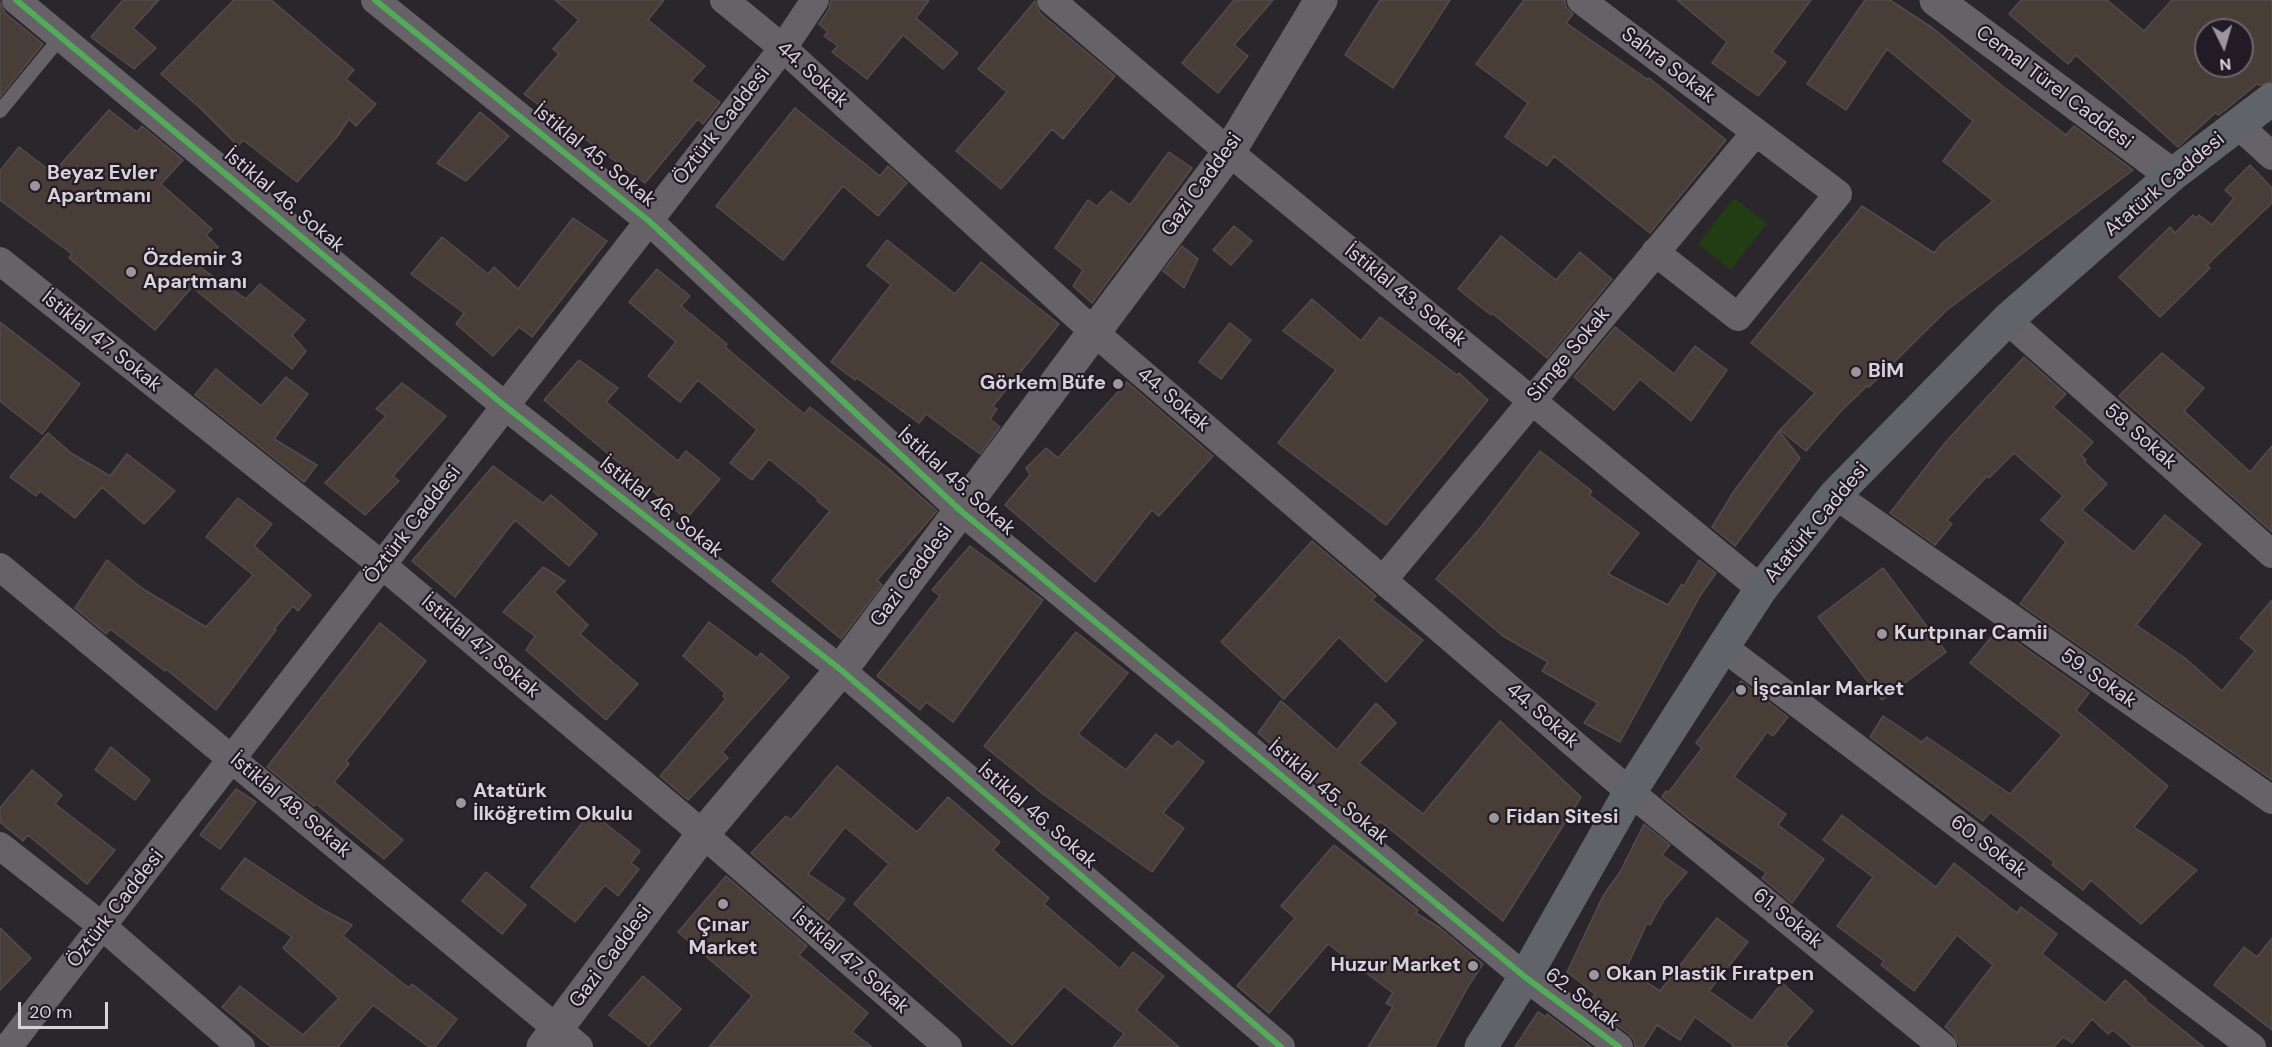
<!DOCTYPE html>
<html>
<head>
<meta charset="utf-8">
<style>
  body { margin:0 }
  #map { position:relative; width:2272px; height:1047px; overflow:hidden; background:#2b262c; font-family:"DM Sans",sans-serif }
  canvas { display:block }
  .north { position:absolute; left:2194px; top:18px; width:60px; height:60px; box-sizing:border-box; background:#221a25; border:2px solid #6b646d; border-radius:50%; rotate:175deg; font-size:16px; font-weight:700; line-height:24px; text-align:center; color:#d8d2da }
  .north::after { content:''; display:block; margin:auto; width:21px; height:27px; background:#9b969d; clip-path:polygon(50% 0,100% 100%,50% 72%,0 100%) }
  .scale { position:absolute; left:18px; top:1002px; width:90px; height:27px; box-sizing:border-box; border:3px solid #d8d2da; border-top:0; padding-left:8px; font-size:18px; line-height:21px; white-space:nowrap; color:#d8d2da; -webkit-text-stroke:4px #221a25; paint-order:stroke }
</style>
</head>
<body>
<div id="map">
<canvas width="2272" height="1047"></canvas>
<div class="north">N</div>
<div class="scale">20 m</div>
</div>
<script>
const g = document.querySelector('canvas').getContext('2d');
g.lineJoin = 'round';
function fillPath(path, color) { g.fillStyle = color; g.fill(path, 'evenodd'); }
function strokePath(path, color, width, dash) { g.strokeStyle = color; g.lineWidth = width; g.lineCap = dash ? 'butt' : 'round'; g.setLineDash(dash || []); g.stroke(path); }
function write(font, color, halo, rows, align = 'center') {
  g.font = font + ' "DM Sans",sans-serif'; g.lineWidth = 4.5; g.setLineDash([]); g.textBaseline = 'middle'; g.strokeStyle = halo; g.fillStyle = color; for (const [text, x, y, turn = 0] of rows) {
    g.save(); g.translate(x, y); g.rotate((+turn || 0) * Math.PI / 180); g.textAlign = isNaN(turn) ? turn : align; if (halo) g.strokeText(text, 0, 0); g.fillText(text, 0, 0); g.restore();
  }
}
const green = new Path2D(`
  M1734 198 1767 223 1731 270 1698 244Z`);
const building = new Path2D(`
  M123 0H159L133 28 156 48 134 69 91 37Z
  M234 0H271L354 70 346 79 376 104 356 126 349 119 337 137 297 182 243 140 238 146 199 107 161 74Z
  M555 0H664L648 20 705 66 691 81 720 102 703 124 698 119 645 183 524 94 559 54 553 49 579 20Z
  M831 0H929L916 18 958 53 943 69 903 35 867 79 832 52 838 46 824 36 828 32 819 24 829 9Z
  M1234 0H1273L1234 45 1248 56 1218 93 1182 63Z
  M1380 0H1450L1393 88 1345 55Z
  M1524 0H1565L1566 7 1573 14 1566 23 1647 79 1649 78 1726 140 1650 233 1554 156 1547 166 1505 137 1528 103 1476 64Z
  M1677 0H1811L1772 52 1786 62 1758 96 1712 63 1727 42Z
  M1865 0H1890L1934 29 2001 85 2066 135 2074 126 2133 170 1947 310 1869 387 1867 386 1840 412 1806 451 1780 430 1815 393 1751 343 1862 206 1934 253 1942 243 1993 201 1943 161 1973 121 1887 49 1846 110 1807 84Z
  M2021 0H2107L2144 31 2172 0H2272V81L2260 85 2257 84 2219 115 2215 113 2178 147 2076 55 2068 64 2009 14ZM2206 30H2242V66H2206Z
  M0 1 5 13 43 44 0 97Z
  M1035 1 1040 13 1115 76 1063 139 1052 129 1001 189 956 151 1007 92 978 69Z
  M795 108 880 176 888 166 907 183 878 216 843 186 783 260 716 206Z
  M109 110 137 132 142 126 183 160 161 184 212 229 206 235 218 247 201 268 246 299 260 284 305 320 292 335 306 351 292 369 192 287 155 330 69 258 72 254 0 200V171L19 147 53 173Z
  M480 112 509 136 466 181 437 163Z
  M1169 152 1192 168 1092 303 1073 286 1083 270 1055 248 1088 200 1097 206 1111 191 1130 205Z
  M2250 165 2272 188V203L2207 265 2210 268 2160 317 2119 277 2170 227 2175 233 2193 215 2196 218 2199 215 2212 225 2234 198 2225 190Z
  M573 218 607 241 532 337 519 327 493 356 456 324 464 313 411 274 442 237 488 274 494 267 518 289Z
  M1234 226 1252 241 1231 265 1213 250Z
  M1501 236 1556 280 1580 252 1612 279 1547 358 1492 313 1491 315 1458 289Z
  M887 240 955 294 981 262 1059 324 993 406 997 409 990 419 1000 427 980 454 926 414 919 423 857 378 855 380 831 362 891 285 867 266Z
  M1182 246 1198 259 1184 288 1163 271Z
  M657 269 690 296 681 306 727 344 725 347 804 414 810 407 889 469 937 511 877 580 882 585 841 639 772 581 830 511 817 501 818 499 769 459 752 480 730 463 757 430 698 380 680 402 648 376 676 342 629 302Z
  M1312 299 1361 341 1380 317 1457 375 1459 373 1488 400 1386 525 1278 443 1336 370 1283 331Z
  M0 322 80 384 42 434 0 401Z
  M1230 323 1251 340 1221 379 1199 362Z
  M1615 327 1674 374 1695 346 1727 370 1691 421 1640 379 1614 410 1574 377Z
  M2162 353 2204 388 2184 411 2250 472 2272 446V532L2119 396Z
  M2024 357 2066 394 2053 407 2093 442 2081 455 2086 460 2084 462 2107 484 2082 510 2134 552 2165 515 2201 544 2136 625 2185 658 2222 691 2255 651 2240 638 2272 600V780L2020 604 2066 542 2041 520 2063 496 2014 453 1989 478 1987 476 1947 520 1952 524 1935 545 1890 513 1944 444Z
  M579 360 618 388 606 402 678 461 686 451 720 479 686 519 544 400Z
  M216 369 261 406 286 377 308 394 274 439 317 465 304 482 195 395Z
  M1127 382 1213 456 1159 516 1152 510 1095 582 1005 505 1030 475 1026 468 1046 448 1058 458Z
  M402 383 446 416 393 476 399 481 365 515 325 483 386 416 376 409Z
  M1779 431 1800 458 1735 546 1712 527 1734 491Z
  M48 433 71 453 110 476 127 454 175 491 144 524 102 487 75 518 40 491 36 496 10 477Z
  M1540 451 1592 491 1589 495 1639 533 1608 574 1668 605 1682 584 1684 586 1699 560 1716 573 1700 596 1620 742 1584 723 1598 703 1542 671 1548 662 1503 636 1436 579 1481 527Z
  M493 466 543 503 551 495 597 534 569 566 515 520 455 597 412 561Z
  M238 498 272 524 254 546 311 595 298 611 293 606 274 629 276 630 216 710 166 669 165 671 110 629 106 634 75 608 107 560 143 589 206 627 253 575 206 537Z
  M1312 541 1376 596 1372 600 1423 640 1386 682 1339 637 1284 699 1221 642Z
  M970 546 1043 600 953 722 926 702 920 710 877 676 940 596 932 590Z
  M543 567 565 581 554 592 588 625 580 634 638 684 606 720 526 650 535 636 503 612Z
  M1883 568 1946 652 1882 700 1818 617Z
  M709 622 757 658 761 653 789 677 722 752 728 758 688 800 660 776 726 699 723 696 725 693 683 656Z
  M380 623 426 661 346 761 349 764 334 782 403 840 384 859 316 804 314 806 267 767Z
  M1998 629 2089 693 2076 710 2168 786 2134 827 2197 870 2141 924 2091 880 2083 890 2052 865 2054 862 1990 812 1983 821 1870 737 1883 716 1922 742 1927 737 2010 794 2062 735 1970 663Z
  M1076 632 1128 673 1078 734 1126 770 1156 734 1172 747 1178 741 1204 762 1163 813 1184 828 1152 872 1043 794 984 746Z
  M1741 681 1788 717 1773 736 1767 732 1734 777 1786 814 1778 825 1824 859 1792 903 1762 878 1766 873 1689 819 1662 797 1666 791 1669 792 1702 748 1696 743Z
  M1281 701 1337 750 1376 703 1396 723 1359 763 1423 814 1500 721 1581 797 1503 921 1380 821 1373 830 1258 733Z
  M111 747 150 780 135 800 95 770Z
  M837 766 917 832 948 797 1000 842 993 850 1049 898 1044 904 1120 969 1133 952 1164 976 1136 1010 1179 1047H1113L1124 1034 1064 986 1012 1045 854 904 889 864 845 827 808 874 845 899 828 920 751 853 786 816 791 820Z
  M32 770 62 795 55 804 115 850 87 884 28 835 23 841 0 822V808Z
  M236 789 256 802 220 849 200 835Z
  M591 812 640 851 631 863 639 869 618 896 605 885 575 922 531 887Z
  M1842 815 1936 887 1954 863 2017 913 2021 907 2057 934 2042 954 2105 1003 2125 980 2146 999 2145 1000 2204 1047H2133L2113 1030 2108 1034 2092 1019 2072 1043 2063 1037 2054 1047H1960L1954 1035 1945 1027 1993 965 1957 935 1914 991 1881 965 1884 961 1837 926 1873 877 1823 840Z
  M1644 824 1670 845 1662 855 1687 872 1664 900 1650 925 1647 923 1626 969 1660 991 1717 918 1748 942 1709 991 1752 1021 1782 983 1813 1011 1785 1044 1789 1047H1732L1733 1045 1695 1017 1680 1040 1657 1025 1643 1047H1635L1634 1040 1629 1034 1588 1004 1595 994 1567 972 1603 896 1620 872Z
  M1334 845 1418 910 1416 913 1440 928 1483 964 1469 985 1435 1047H1368L1393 1007 1386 1003 1393 993 1328 944 1269 1013 1237 986 1295 918 1281 906Z
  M245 858 318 907 352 925 343 936 409 988 412 984 457 1019 435 1047H429L373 1005 338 1047H271L222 1007 240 986 303 1035 339 998 283 948 292 937 221 889Z
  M486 872 526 905 502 934 462 901Z
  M726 876 807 946 799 955 868 1013 852 1032 872 1047H709L752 996 678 932Z
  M0 928 31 958 0 990Z
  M2272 938V1030L2214 985 2244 947 2257 957Z
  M643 976 681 1009 649 1046 609 1015Z
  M1538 1012 1546 1017 1547 1014 1591 1047H1515Z`);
const service = new Path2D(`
  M0 111 51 49`);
const minor = new Path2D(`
  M16 0 505 406 841 670 1281 1047
  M375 0 649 221 961 511 1525 977 1619 1047
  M724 0 783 48 1094 332 1630 792 1943 1047
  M1051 0 1229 152 1761 589
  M1581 0 1838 194 1738 317 1655 252
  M2238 125 2272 156
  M0 261 382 565 703 834 948 1047
  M2007 320 2272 554
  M1835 495 2272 800
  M0 567 579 1047
  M1384 579 1755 133
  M1723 647 2252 1047
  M0 846 102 926 241 1047
  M8 1047 783 48 815 0`);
const tertiary = new Path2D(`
  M1936 0 2172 175
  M543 1047 703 834 841 670 1229 152 1321 0`);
const primary = new Path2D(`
  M1481 1047 1525 977 1630 792 1723 647 1761 589 1835 495 2007 320 2172 175 2272 99`);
const cycleway = new Path2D(`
  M16 0 505 406 841 670 1281 1047
  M375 0 649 221 961 511 1525 977 1619 1047`);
const markers = [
  [35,186,6,"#9b969d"],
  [131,272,6,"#9b969d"],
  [1856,372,6,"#9b969d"],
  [1118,384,6,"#9b969d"],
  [1882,634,6,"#9b969d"],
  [1741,690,6,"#9b969d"],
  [461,803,6,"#9b969d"],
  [1494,818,6,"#9b969d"],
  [723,904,6,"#9b969d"],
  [1473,966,6,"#9b969d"],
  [1594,975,6,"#9b969d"]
];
const streetNames = [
  ["Sahra Sokak",1668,66,37],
  ["44. Sokak",812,75,42],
  ["Cemal Türel Caddesi",2054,88,37],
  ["Öztürk Caddesi",722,126,-52],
  ["İstiklal 45. Sokak",594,156,39],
  ["Gazi Caddesi",1202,185,-54],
  ["Atatürk Caddesi",2165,185,-40],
  ["İstiklal 46. Sokak",284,201,40],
  ["İstiklal 43. Sokak",1405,296,39],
  ["İstiklal 47. Sokak",101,342,39],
  ["Simge Sokak",1569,355,-50],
  ["44. Sokak",1173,400,40],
  ["58. Sokak",2140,437,41],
  ["İstiklal 45. Sokak",956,482,42],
  ["İstiklal 46. Sokak",661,508,38],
  ["Atatürk Caddesi",1817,523,-50],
  ["Öztürk Caddesi",413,525,-52],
  ["Gazi Caddesi",912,576,-53],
  ["İstiklal 47. Sokak",480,647,40],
  ["59. Sokak",2098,679,35],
  ["44. Sokak",1542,716,41],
  ["İstiklal 45. Sokak",1328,793,40],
  ["İstiklal 48. Sokak",290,806,40],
  ["İstiklal 46. Sokak",1037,816,41],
  ["60. Sokak",1988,847,37],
  ["Öztürk Caddesi",116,909,-52],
  ["61. Sokak",1787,919,39],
  ["Gazi Caddesi",611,957,-53],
  ["İstiklal 47. Sokak",850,962,41],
  ["62. Sokak",1582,999,37]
];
const poiNames = [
  ["Beyaz Evler",47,174],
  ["Apartmanı",47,197],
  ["Özdemir 3",143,260],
  ["Apartmanı",143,283],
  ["BİM",1868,372],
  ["Görkem Büfe",1106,384,"right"],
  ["Kurtpınar Camii",1894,634],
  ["İşcanlar Market",1753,690],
  ["Atatürk",473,792],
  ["İlköğretim Okulu",473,815],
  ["Fidan Sitesi",1506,818],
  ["Çınar",723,926,"center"],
  ["Market",723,949,"center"],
  ["Huzur Market",1461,966,"right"],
  ["Okan Plastik Fıratpen",1606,975]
];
fillPath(green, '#223c14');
fillPath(building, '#493d38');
strokePath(building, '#524c4e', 1.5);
strokePath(service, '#666267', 14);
strokePath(minor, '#666267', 28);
strokePath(tertiary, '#666267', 33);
strokePath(primary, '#606468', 33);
strokePath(cycleway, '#51ab58', 6);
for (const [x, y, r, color] of markers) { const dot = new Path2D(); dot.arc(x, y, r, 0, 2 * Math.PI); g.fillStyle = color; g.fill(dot); strokePath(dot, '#221a25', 2); }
write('20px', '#d8d2da', '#221a25', streetNames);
write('bold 20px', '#d8d2da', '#221a25', poiNames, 'left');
</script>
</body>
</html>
